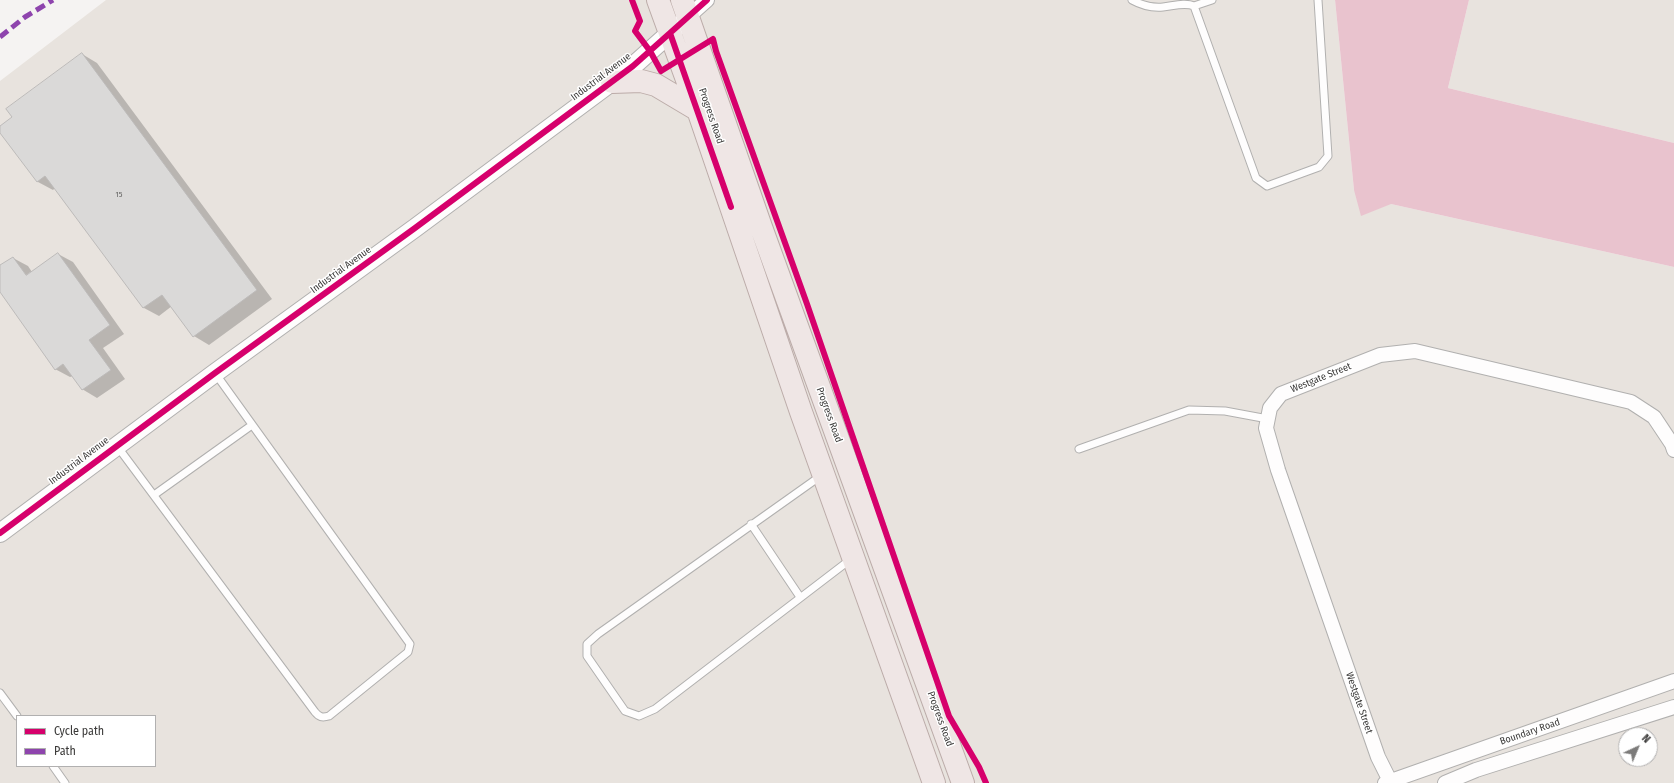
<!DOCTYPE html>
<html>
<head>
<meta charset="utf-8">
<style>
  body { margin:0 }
  #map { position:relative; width:1674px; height:783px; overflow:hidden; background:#f5f3f2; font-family:"Fira Sans Condensed",sans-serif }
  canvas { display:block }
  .legend { position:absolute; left:16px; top:715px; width:140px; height:52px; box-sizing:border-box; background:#fff; border:1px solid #b1b0b0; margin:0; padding:5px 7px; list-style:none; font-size:12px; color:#3b3a39 }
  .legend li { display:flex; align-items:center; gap:8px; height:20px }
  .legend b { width:20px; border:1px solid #b1b0b0 }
  .north { position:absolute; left:1618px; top:727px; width:40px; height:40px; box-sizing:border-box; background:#fff; border:1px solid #b1b0b0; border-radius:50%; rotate:44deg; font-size:11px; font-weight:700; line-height:16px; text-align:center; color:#3b3a39 }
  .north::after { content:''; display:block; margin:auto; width:14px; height:18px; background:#7c7b7a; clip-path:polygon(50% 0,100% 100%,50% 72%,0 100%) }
</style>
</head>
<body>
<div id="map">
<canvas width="1674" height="783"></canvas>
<ul class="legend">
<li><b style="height:5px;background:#d6006c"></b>Cycle path</li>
<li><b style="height:5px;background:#8e44ad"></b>Path</li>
</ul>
<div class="north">N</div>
</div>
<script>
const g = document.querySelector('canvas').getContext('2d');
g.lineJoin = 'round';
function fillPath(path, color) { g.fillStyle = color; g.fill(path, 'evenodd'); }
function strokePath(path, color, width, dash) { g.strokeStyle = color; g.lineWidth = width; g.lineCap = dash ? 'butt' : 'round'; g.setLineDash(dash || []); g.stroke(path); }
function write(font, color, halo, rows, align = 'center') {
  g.font = font + ' "Fira Sans Condensed",sans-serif'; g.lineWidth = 3; g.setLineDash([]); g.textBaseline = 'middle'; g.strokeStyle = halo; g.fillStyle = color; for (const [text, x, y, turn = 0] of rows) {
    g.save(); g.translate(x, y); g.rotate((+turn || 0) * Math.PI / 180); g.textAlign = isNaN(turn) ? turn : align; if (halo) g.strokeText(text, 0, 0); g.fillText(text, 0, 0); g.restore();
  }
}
const built = new Path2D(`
  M106 0H1335L1354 190 1391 204 1674 267V783H0V81ZM17 716H155V766H17ZM1626 735H1650V759H1626Z
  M1469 0H1674V143L1448 88Z`);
const forest = new Path2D(`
  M1335 0H1469L1448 88 1674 143V267L1391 204 1361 216 1354 190Z`);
const shadow = new Path2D(`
  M82 54 97 63 272 299 209 345 194 336 172 306 159 316 144 308 55 188 53 190 38 182 0 131V128L14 118Z
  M58 254 73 262 124 334 103 348 125 379 97 398 82 389 73 376 70 377 55 369 0 290V267L13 258 28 266 32 272Z`);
const building = new Path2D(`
  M82 53 257 290 193 337 162 295 143 308 45 176 37 182 0 133V126L12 117 6 109Z
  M58 253 110 325 89 340 111 370 82 390 63 364 55 370 0 292V265L13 257 26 275Z`);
const service = new Path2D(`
  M1132 0C1141 5 1152 8 1163 7 1173 6 1185 2 1194 6L1212 0
  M1194 6 1256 178 1267 186 1319 167 1328 156 1318 0
  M117 446 315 712C319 717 322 718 329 716L408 652 410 644 215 373
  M1079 449 1189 410 1225 411 1268 419
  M822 475 598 634 587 644V656L625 711 639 716 655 709 851 559
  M154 495 252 425
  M751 524 800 597
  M0 693 17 716
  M53 766 65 783`);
const minor = new Path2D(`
  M689 16 707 0
  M1385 783 1674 681
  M1391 783 1378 757 1278 470 1266 428 1270 408 1281 394 1380 355 1415 351 1631 402 1654 417 1672 444 1674 450
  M1445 783 1476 770 1674 707`);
const tertiary = new Path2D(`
  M0 533 215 373 415 228 633 66 679 25`);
const primary = new Path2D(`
  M658 0 698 110 801 412 934 783
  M682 0 761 227 963 783
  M612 82 641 81 656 85 698 110`);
const quiet = new Path2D(`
  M0 37 25 17 53 0`);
const cycleway = new Path2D(`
  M632 0 640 21 635 31 650 51 661 71 713 39 716 51 807 304 949 716 979 767 986 783
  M670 33 731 207
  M0 533 215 373 415 228 633 66 707 0`);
const numberNames = [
  ["15",119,195]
];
const streetNames = [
  ["Industrial Avenue",601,77,-37],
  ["Progress Road",711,116,71],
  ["Industrial Avenue",341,270,-36],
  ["Westgate Street",1321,378,-22],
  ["Progress Road",829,415,70],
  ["Industrial Avenue",79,461,-37],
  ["Westgate Street",1359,703,71],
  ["Progress Road",940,719,70],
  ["Boundary Road",1530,732,-19]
];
fillPath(built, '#e8e3de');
fillPath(forest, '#e9c3ce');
fillPath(shadow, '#0003');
fillPath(building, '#dad9d8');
strokePath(building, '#bdbbba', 1);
strokePath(service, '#b1b0af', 9);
strokePath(minor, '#b1b0af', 16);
strokePath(tertiary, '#b1b0af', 20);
strokePath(primary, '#bcaca9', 24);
strokePath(service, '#fefdfd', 7);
strokePath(minor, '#fefdfd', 14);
strokePath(tertiary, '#fefdfd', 18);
strokePath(primary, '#efe6e5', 22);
strokePath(quiet, '#8e44ad', 5, [10, 5]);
strokePath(cycleway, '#d6006c', 6);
write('8px', '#646462', null, numberNames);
write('10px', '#3b3a39', '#fff', streetNames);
</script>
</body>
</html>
